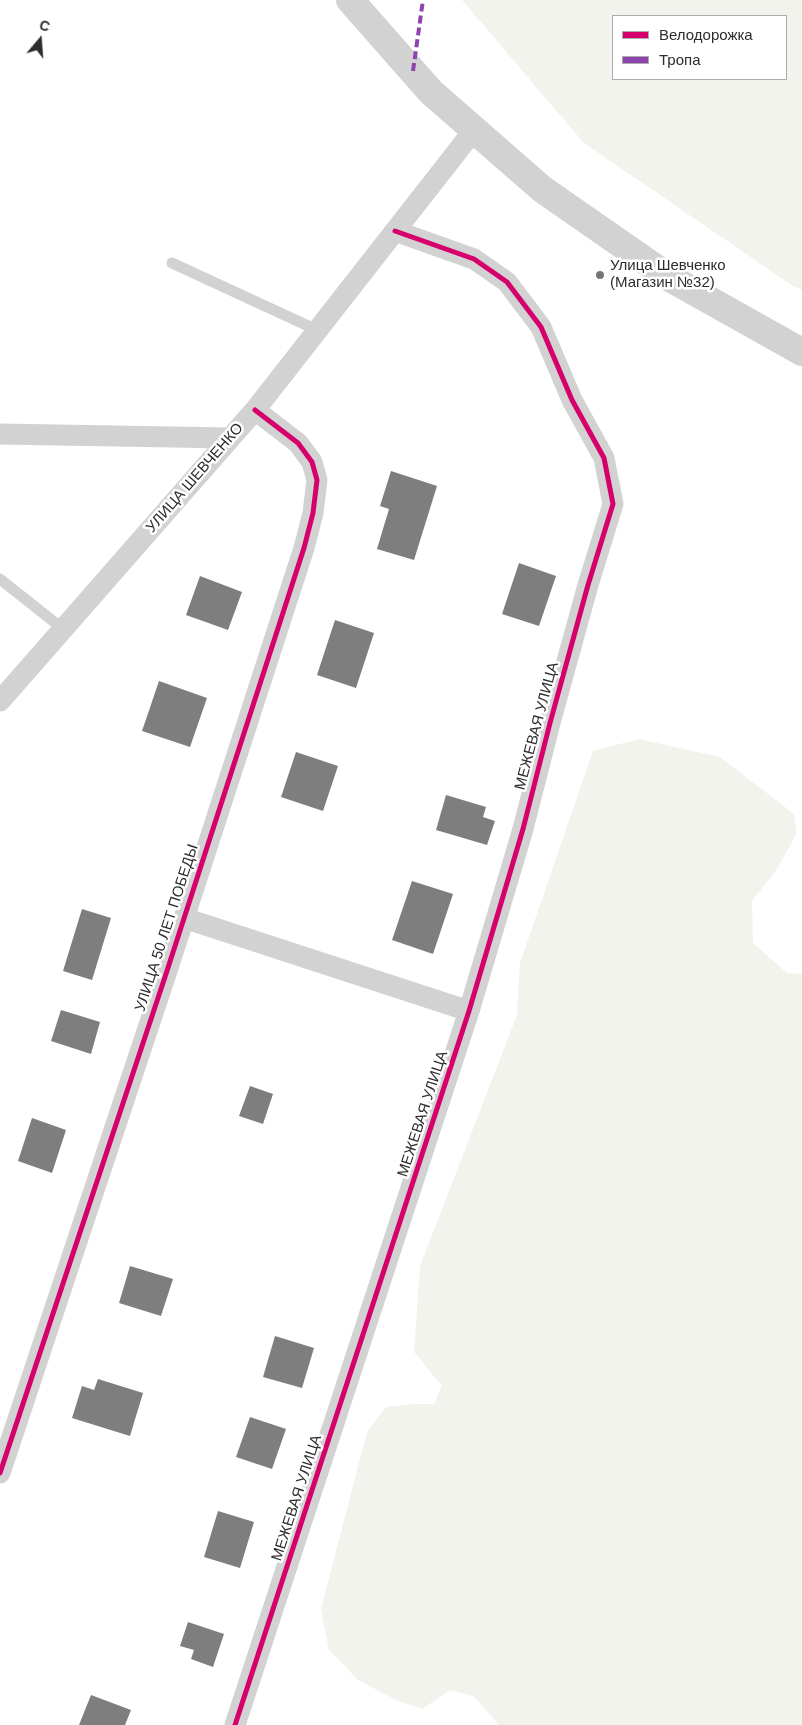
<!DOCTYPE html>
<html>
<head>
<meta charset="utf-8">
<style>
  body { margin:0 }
  #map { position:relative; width:802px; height:1725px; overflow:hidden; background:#fff; font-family:Helvetica,sans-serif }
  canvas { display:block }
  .legend { position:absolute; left:612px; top:15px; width:175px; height:65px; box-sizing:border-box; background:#fff; border:1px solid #ababab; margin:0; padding:6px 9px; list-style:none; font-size:15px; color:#2d2d2d }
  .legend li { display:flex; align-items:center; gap:10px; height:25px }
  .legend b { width:25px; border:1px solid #ababab }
  .north { position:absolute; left:15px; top:15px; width:50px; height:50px; -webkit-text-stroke:4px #fff; paint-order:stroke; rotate:18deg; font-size:14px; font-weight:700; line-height:20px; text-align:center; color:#2d2d2d }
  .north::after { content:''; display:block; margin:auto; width:18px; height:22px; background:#2d2d2d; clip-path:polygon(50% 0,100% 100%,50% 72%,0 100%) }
</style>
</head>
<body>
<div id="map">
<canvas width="802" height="1725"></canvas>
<ul class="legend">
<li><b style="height:6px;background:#d6006c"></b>Велодорожка</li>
<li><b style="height:6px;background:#8e44ad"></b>Тропа</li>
</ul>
<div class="north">С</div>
</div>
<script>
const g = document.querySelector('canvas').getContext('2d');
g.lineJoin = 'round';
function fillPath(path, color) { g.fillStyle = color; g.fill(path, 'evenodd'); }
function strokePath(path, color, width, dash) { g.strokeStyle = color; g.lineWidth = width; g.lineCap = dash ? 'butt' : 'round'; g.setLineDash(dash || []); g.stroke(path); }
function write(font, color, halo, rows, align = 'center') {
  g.font = font + ' Helvetica,sans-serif'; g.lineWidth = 5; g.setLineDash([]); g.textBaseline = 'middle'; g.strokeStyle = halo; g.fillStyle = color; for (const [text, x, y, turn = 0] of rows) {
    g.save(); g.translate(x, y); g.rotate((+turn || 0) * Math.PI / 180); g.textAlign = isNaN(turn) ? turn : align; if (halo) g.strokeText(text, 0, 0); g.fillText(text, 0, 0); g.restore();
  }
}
const green = new Path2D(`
  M462 0H802V290L793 286 584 143ZM786 16V79H613V16Z
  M639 739 720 757 794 814 797 833 777 869 752 901 753 943 787 973 802 974V1725H497V1722L473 1696 450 1690 422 1709 398 1701 358 1680 329 1650 321 1609 367 1432 386 1407 415 1404H434L442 1386 414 1352 420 1266 517 1015 520 963 593 751Z`);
const building = new Path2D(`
  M391 471 437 486 414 560 377 549 389 509 380 506Z
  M519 563 556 576 539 626 502 614Z
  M200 576 242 592 228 630 186 615Z
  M335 620 374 633 356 688 317 675Z
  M159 681 207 698 190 747 142 731Z
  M296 752 338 766 323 811 281 797Z
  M446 795 486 807 483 817 495 821 487 845 436 830Z
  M412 881 453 894 433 954 392 940Z
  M82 909 111 918 92 980 63 971Z
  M61 1010 100 1022 91 1054 51 1041Z
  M250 1086 273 1094 263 1124 239 1116Z
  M32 1118 66 1130 52 1173 18 1161Z
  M130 1266 173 1279 161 1316 119 1303Z
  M275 1336 314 1348 302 1388 263 1377Z
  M98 1379 143 1393 130 1436 72 1418 82 1386 94 1390Z
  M250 1417 286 1429 272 1469 236 1457Z
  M218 1511 254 1522 240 1568 204 1557Z
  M188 1622 224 1634 213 1667 191 1659 194 1650 180 1646Z
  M91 1695 131 1710 125 1725H79Z`);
const service = new Path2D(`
  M172 263 317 330
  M0 579 63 629`);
const minor = new Path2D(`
  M0 434 230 438
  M0 701 255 410 474 130
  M184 918 469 1011
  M0 1473 165 977 304 548 313 513 317 480 312 462 298 443 255 410
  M235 1725 469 1011 523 829 550 723 588 585 613 504 604 458 572 400 541 327 507 282 474 259 395 231`);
const tertiary = new Path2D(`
  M350 0 431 92 542 189 670 278 802 352`);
const quiet = new Path2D(`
  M413 71 423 0`);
const cycleway = new Path2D(`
  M0 1473 165 977 304 548 313 513 317 480 312 462 298 443 255 410
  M235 1725 469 1011 523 829 550 723 588 585 613 504 604 458 572 400 541 327 507 282 474 259 395 231`);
const markers = [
  [600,275,5,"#767676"]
];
const poiNames = [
  ["Улица Шевченко",610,266],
  ["(Магазин №32)",610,283]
];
const streetNames = [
  ["УЛИЦА ШЕВЧЕНКО",195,478,-49],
  ["МЕЖЕВАЯ УЛИЦА",537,726,-75],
  ["УЛИЦА 50 ЛЕТ ПОБЕДЫ",167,928,-72],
  ["МЕЖЕВАЯ УЛИЦА",423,1114,-72],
  ["МЕЖЕВАЯ УЛИЦА",297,1498,-72]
];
fillPath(green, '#f1f3ec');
fillPath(building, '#7e7e7e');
strokePath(service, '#d2d2d2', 11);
strokePath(minor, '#d2d2d2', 21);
strokePath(tertiary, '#d2d2d2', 28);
strokePath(quiet, '#8e44ad', 4, [8, 4]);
strokePath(cycleway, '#d6006c', 5);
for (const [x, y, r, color] of markers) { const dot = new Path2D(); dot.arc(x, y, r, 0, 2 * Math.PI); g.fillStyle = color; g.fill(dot); strokePath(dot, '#fff', 2); }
write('15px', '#2d2d2d', '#fff', poiNames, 'left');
write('15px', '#2d2d2d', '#fff', streetNames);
</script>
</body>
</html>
